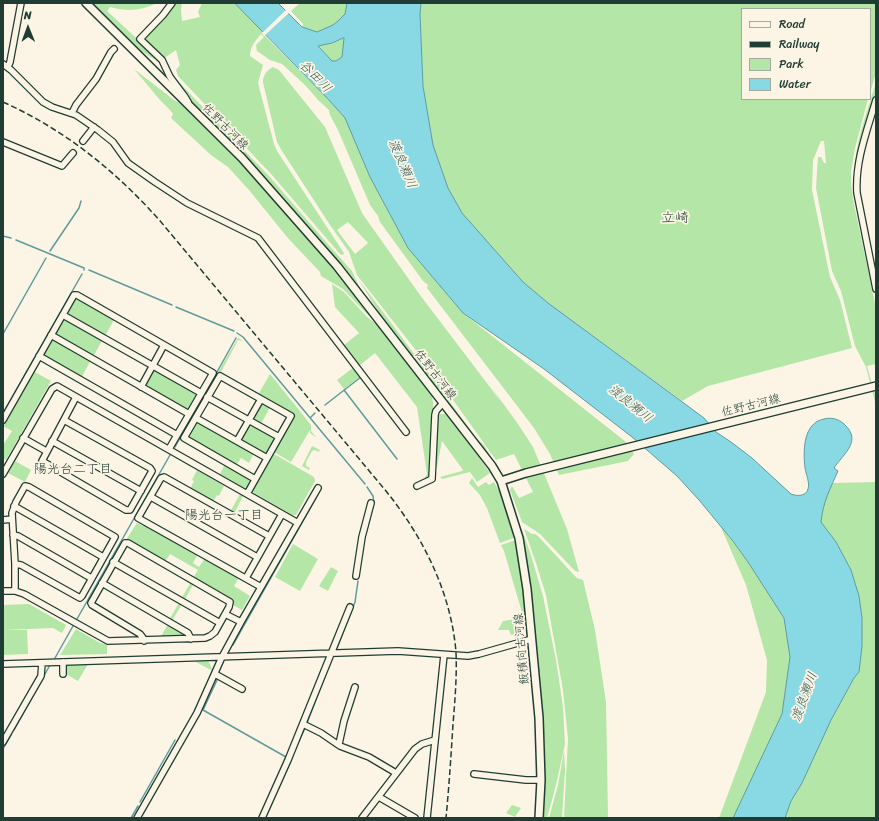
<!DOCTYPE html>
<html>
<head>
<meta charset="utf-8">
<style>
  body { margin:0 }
  #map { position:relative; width:879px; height:821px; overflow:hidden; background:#fcf5e5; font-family:Sriracha,sans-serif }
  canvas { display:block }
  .frame { position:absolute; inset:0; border:4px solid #1f3d34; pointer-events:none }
  .legend { position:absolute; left:741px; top:8px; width:130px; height:92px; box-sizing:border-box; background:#fcf5e5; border:1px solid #a4ab9e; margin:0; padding:5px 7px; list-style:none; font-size:12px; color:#1f3d34 }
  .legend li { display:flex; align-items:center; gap:8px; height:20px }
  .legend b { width:20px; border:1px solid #a4ab9e }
  .north { position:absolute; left:8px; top:8px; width:40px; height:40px; -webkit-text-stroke:3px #fcf5e5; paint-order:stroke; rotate:359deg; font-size:11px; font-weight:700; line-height:16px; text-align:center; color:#1f3d34 }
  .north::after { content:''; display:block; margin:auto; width:14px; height:18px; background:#1f3d34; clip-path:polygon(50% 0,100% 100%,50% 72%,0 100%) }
</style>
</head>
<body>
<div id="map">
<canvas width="879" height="821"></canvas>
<div class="frame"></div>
<ul class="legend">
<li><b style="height:5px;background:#fcf5e5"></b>Road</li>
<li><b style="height:5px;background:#1f3d34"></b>Railway</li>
<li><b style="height:11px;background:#b3e6a7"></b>Park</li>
<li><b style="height:11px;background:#89d9e5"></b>Water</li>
</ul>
<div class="north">N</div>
</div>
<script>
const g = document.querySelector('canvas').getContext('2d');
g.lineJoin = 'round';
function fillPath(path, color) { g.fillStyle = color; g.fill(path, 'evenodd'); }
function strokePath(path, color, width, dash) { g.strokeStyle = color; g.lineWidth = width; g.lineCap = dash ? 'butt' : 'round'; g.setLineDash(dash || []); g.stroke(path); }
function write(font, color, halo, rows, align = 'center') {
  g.font = font + ' Sriracha,"Klee One",sans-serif'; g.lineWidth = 3.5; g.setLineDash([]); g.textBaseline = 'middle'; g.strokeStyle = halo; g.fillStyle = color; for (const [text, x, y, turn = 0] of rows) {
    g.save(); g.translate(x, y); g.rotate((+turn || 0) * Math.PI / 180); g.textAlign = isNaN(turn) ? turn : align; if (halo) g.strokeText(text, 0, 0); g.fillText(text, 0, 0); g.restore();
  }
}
const green = new Path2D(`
  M91 3H157C141 11 127 12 110 7L107 11 161 61C142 59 107 17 91 3Z
  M173 3H182L181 10 182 21 200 17 198 12 202 3H235L263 31 262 33 329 100 345 118 370 177 408 248 463 313 626 442 634 454 628 461 559 475 550 454 534 428 427 288 428 285 423 281 380 222 378 216 370 205 338 130 330 115 329 110 318 100 306 86 282 64 270 60 257 51 256 45 264 37 261 34C255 41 250 47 250 56L263 65 258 83 274 144 277 151 338 244 344 253 343 255 340 254 272 175 178 76 176 70 180 65 176 50 166 57H164L146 41 147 35Z
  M300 3H347L345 14 333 25 317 32 302 27 303 24 291 11Z
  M421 3H876V73L870 93V9H742V99H868L855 148 851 172V184L854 204 876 308V364L867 366 876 398V406L866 367 855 346 841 291 832 271 816 188 818 157H821L824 163H826L824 141H821L813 160 812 190 830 277 840 300 852 348 708 386 682 401 548 303 523 282 462 213 448 188 433 145 423 86 420 14Z
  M344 37 342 57 336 61H332L318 46C327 44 336 44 344 37Z
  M273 67 279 70 325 127 362 213 369 223 420 295 502 403 489 384 518 424 533 447 567 529 579 572 575 571 540 534 522 522 510 490 512 486 519 498 533 492 514 454 496 460 436 376 357 275 349 252 330 225 282 151 277 142 263 82C263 75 267 70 273 67ZM348 222 368 243 355 254 337 230Z
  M134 69 174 100 182 104 260 183 338 272 375 319 366 313 343 289 321 276 320 272 287 237 249 190 228 167 211 155 171 118 173 114 170 110 160 100Z
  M172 75 270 177 326 242 352 271 359 286 377 315 195 110Z
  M876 82V92L857 159 855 172V195C850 157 865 118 876 82Z
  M358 279C383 311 406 344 431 376L434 377 444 389V394L477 439 484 445 491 457 390 330Z
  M332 284 344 292 367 317 379 326 432 395 433 403 431 474 427 478 424 479 427 474 417 407 375 353 359 366 343 346 359 333 335 307Z
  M75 298H78L115 318 105 336 68 315 67 311Z
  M66 319 103 339 93 357 56 336 55 332 62 320Z
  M238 338 243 341 238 340 221 372 259 393 270 374 311 425V431L317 438 310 433V430L291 462 274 452 295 416 218 372Z
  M54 339 91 360 81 378 45 357 43 353 50 340Z
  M354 367 361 376 344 389 337 380Z
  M155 370 195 392 196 396 189 408 186 409 146 387 145 383 152 371Z
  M33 371 51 381 6 460 3 458V445L12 431 3 426V424Z
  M264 403 270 407 261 424 255 421 253 417 260 404Z
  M440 414H446L453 421 490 473 477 482 470 472 442 479 440 477 462 471 463 470 442 441 437 467 436 468 437 419Z
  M200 422 254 453 249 463 241 458 236 466 189 439 188 435 195 423Z
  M253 425 273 436 274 440 267 453H263L243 442 241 438 248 426Z
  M312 446 320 450 319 452 315 450 312 451 306 462V466L310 468 309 470 302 466Z
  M274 454 314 477 315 481 296 515H292L254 493 253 490Z
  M15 461 31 470 25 482 8 473Z
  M225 464 249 478 250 482 247 487 244 488 220 474Z
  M197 470 224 486 219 496 217 495 213 502 190 489 194 481 192 480Z
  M472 478 478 487 486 482 489 485 494 482 499 491 501 490 516 537 500 543 487 508 480 495 469 483Z
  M876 482V818H785L791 801 802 783 831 720 854 678 859 672 862 646V618L859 596 851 570 836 542 821 522C823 509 825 494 833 483Z
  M240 494 243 496 234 514 230 512Z
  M137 523 143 526 144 524 198 554 193 563 199 567 205 558 239 577 234 586 250 596 242 610 233 605 234 601 193 578 198 570 170 554 165 562 126 540Z
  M720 525 748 562 784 618 790 657 782 714 733 818H719L766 692 767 660 746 585Z
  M519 526 522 530 530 552 543 596 556 660 563 707 565 744 556 785 547 818H541L543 791Z
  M524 529 532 534H535L538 536 574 575 577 578 583 580 584 584 595 630 606 702 608 818H564L568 739 563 690 546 595 536 563Z
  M516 540 521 569 528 633 504 551 501 545Z
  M293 544 318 559 300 591 275 577Z
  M331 567 338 571 328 591 319 586Z
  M191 582 194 583 184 601 181 599Z
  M179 603 182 604 172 621 169 620Z
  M29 604 66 625 62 633 53 628 3 630V605Z
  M516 619 519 634 511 635 509 630H498L503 621Z
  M168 624 184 633 182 637 160 638Z
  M76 629 100 643 107 645V654L60 655Z
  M3 630H27L28 654 3 655Z
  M208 660 212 669 211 670 194 661Z
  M88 664 78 681 66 674V665Z
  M564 751 565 770 562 818H549L558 785Z
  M512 805 521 808 515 817 506 813Z`);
const water = new Path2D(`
  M235 3H278L302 27 317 32 333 25 339 20 345 14 347 3H421L420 14 423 86 433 145 448 188 462 213 523 282 548 303 704 418 716 432 731 442 752 458 791 494C796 496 806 497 808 489 810 483 806 474 805 468 803 451 803 423 824 419 831 417 839 419 844 424 863 441 843 454 834 468L838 471C830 489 823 502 821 522L836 542 851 570 859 596 862 618V646L859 672 854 678 831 720 802 783 791 801 785 818H733L782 714 790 657 784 618 748 562 732 540 699 500 677 476 632 437 544 369 463 313 408 248 370 177 345 118 329 100ZM344 38 342 57 336 61H332L318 46 332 43Z`);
const pier = new Path2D(`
  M287 9 290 12 264 36 262 33Z
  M711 423 717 430 643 448 635 442Z`);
const stream = new Path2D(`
  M3 236 11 238
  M16 240 84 268V270
  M50 251 79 208 81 201
  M89 270 172 305
  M176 307 234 331
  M237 333 243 337 365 484
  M3 334 46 258
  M344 390 397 459
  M325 405 361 377
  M3 413 82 274
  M311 417 315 413
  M175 447 236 338
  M364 540 374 503 373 496 367 487
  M77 619 170 455
  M233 645 316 498
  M337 648 355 602 358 581
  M55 658 73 626
  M218 678 203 710 286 757
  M307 723 333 655
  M14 730 50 665
  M3 749 11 735
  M295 750 305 728
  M140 802 175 740
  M131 818 138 806`);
const minor = new Path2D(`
  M172 3 163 15 140 39 162 60 170 77 185 97 188 102
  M3 64 11 70 43 102 52 107 76 115 98 130 113 142 128 163 155 182 187 203 258 238 406 432
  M8 67 10 62 21 3
  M876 100C867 131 855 161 857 193L876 289
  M72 113 76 105 96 79 111 52 114 49
  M83 141 94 127
  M3 142 62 166 73 153
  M63 315 201 393
  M51 335 189 414
  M39 356 177 435
  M141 387 164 345
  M207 397 279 437
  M196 418 267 458
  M3 420 74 295H77L213 373 169 449
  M64 420 150 468 152 471 130 510H126L42 461 76 397
  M23 438 46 451
  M52 441 141 491
  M237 441 261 399
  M3 474 52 389 57 386 298 523
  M417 486 432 479 435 415 436 411 443 403
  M247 494 291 416 220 376 184 438 255 479
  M151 497 257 557
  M14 506 103 557
  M3 520 12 519
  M13 535 18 536 91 578
  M113 562 220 623
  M15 564 21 565 80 598 82 596 115 537 29 487 25 486 16 502 12 513 15 564V591
  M356 576 362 537 371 503
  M246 578 282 514
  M102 583 188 633 191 639
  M261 587 138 518 161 478 164 477 269 536
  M3 591H15L24 594 108 641 205 638 210 636 215 632 229 607 230 602 128 543H125L91 603 92 605 140 634 143 638 144 641
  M225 614 241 622
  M63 662V674
  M3 664 398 651 468 656 479 654 532 639
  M215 674 242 689
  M303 724 321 733 340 746 369 757 396 773
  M3 742 41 676 42 663
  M339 744 344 721 355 687
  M474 774 526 780H541
  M379 797 415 818
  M137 818 197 713 222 657 241 622 318 488
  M262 818 288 760 350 607
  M362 818 415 749 422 744 435 740
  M427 818 444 655`);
const major = new Path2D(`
  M86 3 242 158 337 266 492 466 501 481 519 538 527 589 539 718 541 780 539 818
  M501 481 526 473 876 386`);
const rail = new Path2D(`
  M3 102C65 130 116 171 161 222L386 491C423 537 451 592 456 652 457 676 455 700 453 724 451 756 449 787 446 818`);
const streetNames = [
  ["佐野古河線",225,127,45],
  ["佐野古河線",435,375,52],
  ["佐野古河線",751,406,-14],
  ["飯積向古河線",522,649,-95]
];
const waterNames = [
  ["谷田川",315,77,46],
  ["渡良瀬川",402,164,67],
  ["渡良瀬川",630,404,39],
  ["渡良瀬川",805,697,-70]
];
const neighbourhoodNames = [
  ["陽光台二丁目",73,470],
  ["陽光台一丁目",224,516]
];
const quarterNames = [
  ["立崎",675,218]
];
fillPath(green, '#b3e6a7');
fillPath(water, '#89d9e5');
strokePath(water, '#5f9b9e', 1);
fillPath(pier, '#fcf5e5');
strokePath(stream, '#5f9b9e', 1.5);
strokePath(minor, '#1f3d34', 8);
strokePath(major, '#1f3d34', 10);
strokePath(minor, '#fcf5e5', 5.5);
strokePath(major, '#fcf5e5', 7);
strokePath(rail, '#1f3d34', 1.5, [6, 3]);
write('12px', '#1f3d34', '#fcf5e5', streetNames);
write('italic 13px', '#345c57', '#fcf5e5', waterNames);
write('13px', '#1f3d34', '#fcf5e5', neighbourhoodNames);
write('14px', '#1f3d34', '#fcf5e5', quarterNames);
</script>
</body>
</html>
